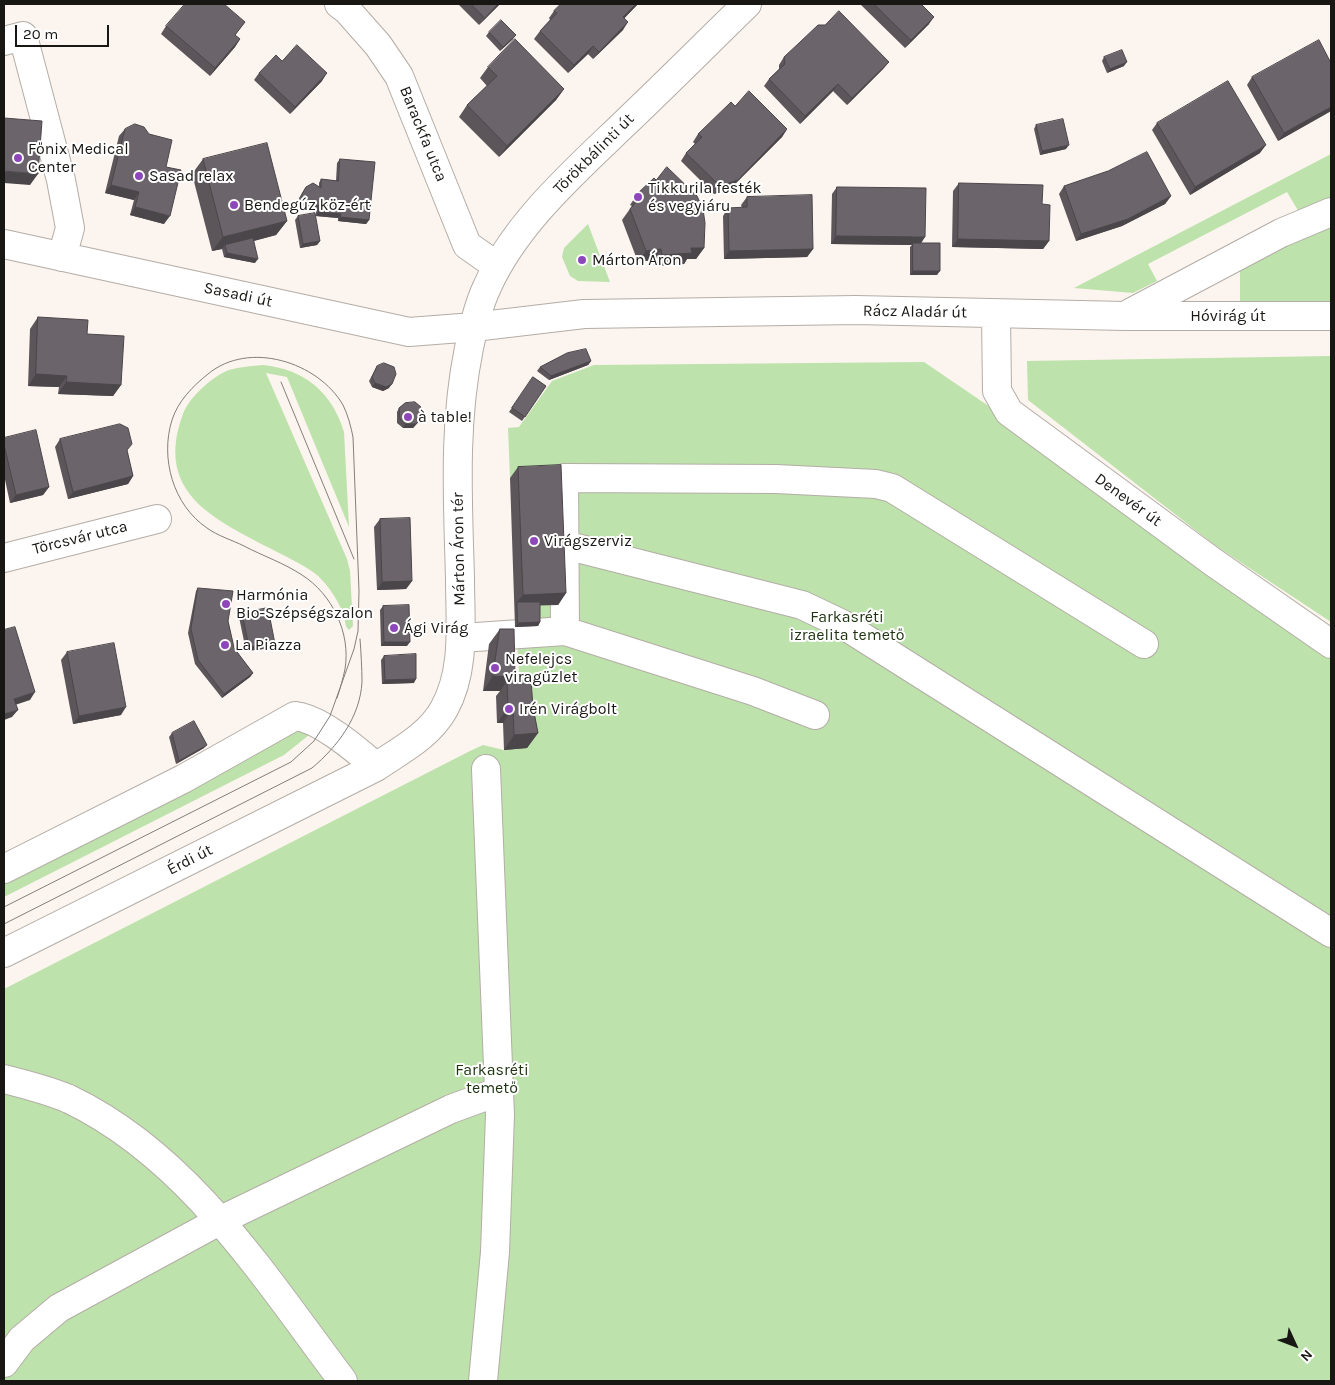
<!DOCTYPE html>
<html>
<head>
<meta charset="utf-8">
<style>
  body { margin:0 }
  #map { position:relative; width:1335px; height:1385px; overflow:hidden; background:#fcf4ee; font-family:Karla,sans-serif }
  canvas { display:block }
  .frame { position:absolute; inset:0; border:5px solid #191714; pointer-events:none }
  .north { position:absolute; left:1270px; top:1320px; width:50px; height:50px; -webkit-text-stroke:4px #fff; paint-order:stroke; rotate:133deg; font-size:14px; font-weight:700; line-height:20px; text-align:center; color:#191714 }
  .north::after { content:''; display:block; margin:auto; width:18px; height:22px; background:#191714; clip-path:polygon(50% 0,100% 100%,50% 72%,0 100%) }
  .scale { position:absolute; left:15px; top:25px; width:94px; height:22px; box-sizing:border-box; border:2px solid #191714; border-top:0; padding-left:6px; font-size:15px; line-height:18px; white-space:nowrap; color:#191714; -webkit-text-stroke:4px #fff; paint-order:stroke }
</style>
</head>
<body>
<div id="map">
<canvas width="1335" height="1385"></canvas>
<div class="frame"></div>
<div class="north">N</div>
<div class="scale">20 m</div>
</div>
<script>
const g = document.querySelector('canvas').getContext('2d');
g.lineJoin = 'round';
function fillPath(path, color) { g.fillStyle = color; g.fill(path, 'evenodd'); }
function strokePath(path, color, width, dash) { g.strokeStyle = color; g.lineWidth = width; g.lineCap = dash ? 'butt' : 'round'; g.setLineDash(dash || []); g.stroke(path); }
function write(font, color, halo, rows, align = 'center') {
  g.font = font + ' Karla,sans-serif'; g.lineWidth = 4; g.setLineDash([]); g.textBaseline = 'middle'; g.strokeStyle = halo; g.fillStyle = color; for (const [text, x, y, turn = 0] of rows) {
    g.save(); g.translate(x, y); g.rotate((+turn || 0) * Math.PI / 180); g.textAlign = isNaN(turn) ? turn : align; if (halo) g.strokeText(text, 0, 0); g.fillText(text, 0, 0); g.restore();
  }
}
const green = new Path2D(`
  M1331 154V197L1299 212 1287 192 1148 264 1157 281 1133 293 1074 288Z
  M1331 219V306L1240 304V263Z
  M588 224 610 282 578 281 570 276 562 257 564 248Z
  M1331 356V622L1216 546 1028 400 1027 361Z
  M924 362 993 409 1331 653V1381H4V989L470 751 483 745 504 750 522 721 517 643 537 605H557L510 478 508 428 519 427 552 381 594 365Z
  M263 365C304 369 332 392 344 432L349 527 287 377 266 373 347 559 350 571 353 626 349 630C344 626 346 619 343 613 338 600 328 585 317 575 307 567 293 560 281 554 221 522 152 497 183 414 189 397 213 376 229 370 240 367 252 366 263 365Z
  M299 726 309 735 284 755 4 897V878Z`);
const minor = new Path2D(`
  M339 4 347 10 378 45 399 76 467 245 497 266
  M4 41 23 36 61 180 70 228 62 257
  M4 244 409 332 474 327 584 314 856 310 1125 316H1331
  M1130 313 1281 233 1331 212
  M996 314 997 391 1009 412 1213 562 1331 644
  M565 545 802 605 842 624 1331 933
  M4 558 157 519
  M565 631 564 478 776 479 876 484 892 488 1144 644
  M461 638 565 631 753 691 815 715
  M4 869 183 779 295 716C319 718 357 750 376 767
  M4 953 376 767C401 750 429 736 444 709 466 670 460 622 460 579 458 501 453 426 469 348 473 328 478 306 487 287 515 224 574 172 623 125 665 85 706 44 747 4
  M4 1079C24 1084 50 1091 69 1099 190 1157 265 1278 343 1381
  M4 1363 22 1339 59 1308 221 1220 451 1109 500 1091
  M483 1381 495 1252 500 1115 486 769`);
const tram = new Path2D(`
  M281 382 354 559
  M4 907 291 762 314 741 330 716 354 649 358 631 359 591 353 437C351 427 348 415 343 405 318 362 249 340 208 374 193 386 178 401 172 420 160 458 173 505 207 528 218 536 232 540 244 546 263 556 284 563 302 575 332 594 351 633 345 669 343 679 340 689 337 698
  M4 924 312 768C338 746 360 717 362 682 362 668 361 653 360 639`);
const wall = new Path2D(`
  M458 4H500L479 25Z
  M561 4H638L624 18 623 30 593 59 588 54 568 73 534 39 540 31 550 20 549 18 554 11Z
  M860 4H921L929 24 905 48Z
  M245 22 235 35 240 39 235 47 210 76 161 34 166 26Z
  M489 32 513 39 500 51 486 36Z
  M784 57 889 62 883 69 847 105 833 91 800 124 764 86 769 79 779 69V65Z
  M1104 57 1124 66 1107 73 1102 61Z
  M282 61 322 81 290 114 254 80 259 73Z
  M488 67 564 89 556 100 499 157 459 117 467 105 487 86 480 78Z
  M1252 77 1331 111 1278 141 1247 85Z
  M735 106 787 129 782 137 732 187 714 194 681 161 686 153 695 144 693 142 698 134Z
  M1157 123 1260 153 1190 195 1152 130Z
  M1036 125 1066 149 1040 155 1034 129Z
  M125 129 166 167 164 224 130 215 134 200 105 193 119 136Z
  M203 159 287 221 276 235 254 241 255 263 224 257 222 249 212 251 192 174Z
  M340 159 369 220 366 224 338 221V218L316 216V209L308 211 300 207 299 198 306 187 319 186V183L321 179 336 181 337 163Z
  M959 183 1042 204 1049 241 1043 249 952 247 953 191Z
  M1064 186 1171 196 1165 204 1122 226 1076 241 1059 194Z
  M837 187 921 243 937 275H910V247L912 245 831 244 832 194Z
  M638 193 704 248 696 259H687L684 264 654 266 653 260 638 262 622 220 632 206 630 205Z
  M747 197 813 249 807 257 724 259 723 216 728 208H742L741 205Z
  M298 216 320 241 317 245 300 248 295 220Z
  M38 317 87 334 121 385 113 396 58 394 59 387 28 386 30 329Z
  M591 361 588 365 549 380 537 371 540 367Z
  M377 366 389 388 383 391 372 387 369 381Z
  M533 377 546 386 522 421 509 412Z
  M399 408 422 418 413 428H403L397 423V412Z
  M4 438 49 487 43 495 10 503 4 475Z
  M60 439 127 451 133 476 128 484 68 499 55 447Z
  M518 467 566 593 558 605H540V622L538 626 515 627 510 478Z
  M380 519 412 581 406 589 377 590 374 527Z
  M198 588 228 621 234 648 253 673 250 677 222 698 195 664 188 633 196 591Z
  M383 606 407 646H381L380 610Z
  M242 613 272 648 246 651 239 617Z
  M500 629 515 677 511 681 533 707 538 733 527 748 504 750 503 723H497L496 696 500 691H483L489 644Z
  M67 652 121 715 73 724 61 660Z
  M384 656 414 683 382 684 381 660Z
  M172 733 204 748 176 764 169 737Z`);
const shadedWall = new Path2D(`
  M498 4H500L479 25 485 18Z
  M636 4H638L618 25 623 17Z
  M934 17 929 24 905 48 911 40Z
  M628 22 623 30 593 59 599 52Z
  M516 35 513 39 500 51 503 47Z
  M240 39 235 47 210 76 215 68Z
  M593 46 588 54 568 73 574 65Z
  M889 62 883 69 847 105 852 98Z
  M1127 62 1124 66 1107 73 1110 69Z
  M327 73 322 81 290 114 295 107Z
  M838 84 833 91 800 124 805 116Z
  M564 89 556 100 499 157 507 146Z
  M1331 107V111L1278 141 1284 133Z
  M787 129 782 137 732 187 714 194 720 186Z
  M1069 145 1066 149 1040 155 1042 151Z
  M1266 145 1260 153 1190 195 1195 187Z
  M4 171 38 174 30 185 4 183Z
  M111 185 139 192 134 200 105 193Z
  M1171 196 1165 204 1122 226 1076 241 1081 234Z
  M319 205 316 209 308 211 311 207Z
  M135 207 170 216 164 224 130 215Z
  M318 212 341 214 338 218 316 216Z
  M340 217 369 220 366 224 338 221Z
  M287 221 276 235 226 248 225 245 222 249 212 251 223 237Z
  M836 236 925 237 920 245 913 243 912 245 831 244Z
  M958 239 1049 241 1043 249 952 247Z
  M320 241 317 245 300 248 303 244Z
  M691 248H704L696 259H687L684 264 654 266 662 255Z
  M661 249 653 260 638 262 646 251Z
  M813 249 807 257 724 259 729 251Z
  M227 253 258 259 255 263 224 257Z
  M913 271H940L937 275H910Z
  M591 361 588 365 549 380 551 376Z
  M36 374 67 376 59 387 28 386Z
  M66 382 121 385 113 396 58 394Z
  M375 383 392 384 389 388 383 391 372 387Z
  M422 418 413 428H403L405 424Z
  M133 476 128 484 68 499 73 492Z
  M49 487 43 495 10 503 16 495Z
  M412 581 406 589 377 590 382 582Z
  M566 593 558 605 518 606 517 602 523 595Z
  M540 622 538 626 515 627 518 623Z
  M384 642H410L407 646H381Z
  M275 644 272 648 246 651 249 647Z
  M253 673 250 677 222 698 224 694Z
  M493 676 515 677 507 688V681L500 691H483Z
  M416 679 414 683 382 684 385 680Z
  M35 692 30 700 9 707 14 699Z
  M126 707 121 715 73 724 79 716Z
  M508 708H513L503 723H497Z
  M18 710 12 717 4 720V714Z
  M538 733 527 748 504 750 514 735Z
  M207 745 204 748 176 764 179 761Z`);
const building = new Path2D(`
  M185 4H224L245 22 235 35 240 39 215 68 166 26Z
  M471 4H498L485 18Z
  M561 4H636L623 17 628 22 599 52 593 46 574 65 540 31 557 13 554 11Z
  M874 4H921L934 17 911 40Z
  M839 11 889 62 852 98 838 84 805 116 769 79 785 64 784 57 799 43 818 25H825Z
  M501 20 516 35 503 47 489 32Z
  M515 39 564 89 507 146 467 105 497 76 488 67Z
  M1319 40 1331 63V107L1284 133 1252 77Z
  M297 45 327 73 295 107 259 73 276 55 282 61Z
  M1122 50 1127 62 1110 69 1104 57Z
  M1228 81 1266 145 1195 187 1157 123Z
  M749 91 787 129 738 180 720 186 686 153 702 137 698 134 731 102 735 106Z
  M4 118 42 121 38 174 4 171Z
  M1063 119 1069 145 1042 151 1036 125Z
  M135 124 144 127 149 134 172 140 166 167 181 170 170 216 135 207 139 192 111 185 125 129Z
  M267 143 287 221 223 237 203 159Z
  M1147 152 1171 196 1128 219 1081 234 1064 186 1108 171Z
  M340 159 375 162 369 220 340 217 341 214 318 212 319 205 311 207 302 203V194L306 187 313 183 321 188V179L338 181Z
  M667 167 697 196 703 209 705 223 704 248H691L692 253 662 255 661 249 646 251 630 209 641 196 638 193 654 178 656 180Z
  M959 183 1043 185 1042 204 1050 205 1049 241 958 239Z
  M837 187 926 188 925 237 836 236Z
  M812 195 813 249 729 251 728 208 747 207V197Z
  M315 213 320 241 303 244 298 216Z
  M253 238 258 259 227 253 225 245Z
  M913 243H940V271H913Z
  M38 317 88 320 87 334 124 336 121 385 66 382 67 376 36 374Z
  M586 349 591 361 551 376 540 367 567 353Z
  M384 363 394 367 396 374 392 384 386 387 375 383 372 377 377 366Z
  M533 377 546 386 525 417 512 408Z
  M415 402 421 407 422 418 416 424H405L400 419 399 408 405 403Z
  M120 424 128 428 132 444 127 450 133 476 73 492 60 439Z
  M36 430 49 487 16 495 4 445V438Z
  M561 465 566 593 523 595 518 467Z
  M410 518 412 581 382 582 380 519Z
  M198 588 233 591 228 621 233 643 234 648 253 673 224 694 198 660 191 629Z
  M517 602H540V622L518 623Z
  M409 605 410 642H384L383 606Z
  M268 608 275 644 249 647 242 613Z
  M15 627 35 692 14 699 18 710 4 714V630Z
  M500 629H514L515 677 493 676Z
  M114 643 126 707 79 716 67 652Z
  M416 654V679L385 680 384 656Z
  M531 680 533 707 538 733 514 735 513 708H508L507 681Z
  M194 721 207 745 179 761 172 733Z`);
const markers = [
  [18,158,5,"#8d47ba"],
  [139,176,5,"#8d47ba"],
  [638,197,5,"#8d47ba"],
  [234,205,5,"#8d47ba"],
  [582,260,5,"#8d47ba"],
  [408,417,5,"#8d47ba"],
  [534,541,5,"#8d47ba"],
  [226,604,5,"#8d47ba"],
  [394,628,5,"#8d47ba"],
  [225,645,5,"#8d47ba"],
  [495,668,5,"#8d47ba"],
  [509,709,5,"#8d47ba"]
];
const streetNames = [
  ["Barackfa utca",423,134,68],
  ["Törökbálinti út",594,154,-45],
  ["Sasadi út",238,295,12],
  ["Rácz Aladár út",915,312,1],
  ["Hóvirág út",1228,316],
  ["Denevér út",1128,500,36],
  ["Törcsvár utca",80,538,-14],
  ["Márton Áron tér",459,549,-91],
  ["Érdi út",190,860,-27]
];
const poiNames = [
  ["Főnix Medical",28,149],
  ["Center",28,167],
  ["Sasad relax",149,176],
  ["Tikkurila festék",648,188],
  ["és vegyiáru",648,206],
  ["Bendegúz köz-ért",244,205],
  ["Márton Áron",592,260],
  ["à table!",418,417],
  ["Virágszerviz",544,541],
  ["Harmónia",236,595],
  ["Bio-Szépségszalon",236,613],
  ["Ági Virág",404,628],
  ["La Piazza",235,645],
  ["Nefelejcs",505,659],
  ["viragüzlet",505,677],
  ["Irén Virágbolt",519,709]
];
const parkNames = [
  ["Farkasréti",847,617],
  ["izraelita temető",847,635],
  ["Farkasréti",492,1070],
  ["temető",492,1088]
];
fillPath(green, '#bde2ab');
strokePath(minor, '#b4ada6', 30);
strokePath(minor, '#fff', 28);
strokePath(tram, '#837e7a', 1);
fillPath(wall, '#5c565b');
fillPath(shadedWall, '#4b464a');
fillPath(building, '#6b646a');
strokePath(building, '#4b464a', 1);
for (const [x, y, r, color] of markers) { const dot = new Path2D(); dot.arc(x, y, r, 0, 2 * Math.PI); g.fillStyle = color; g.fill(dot); strokePath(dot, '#fff', 2); }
write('16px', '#191714', '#fff', streetNames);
write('16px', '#191714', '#fff', poiNames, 'left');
write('16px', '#1e3411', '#fff', parkNames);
</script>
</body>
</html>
